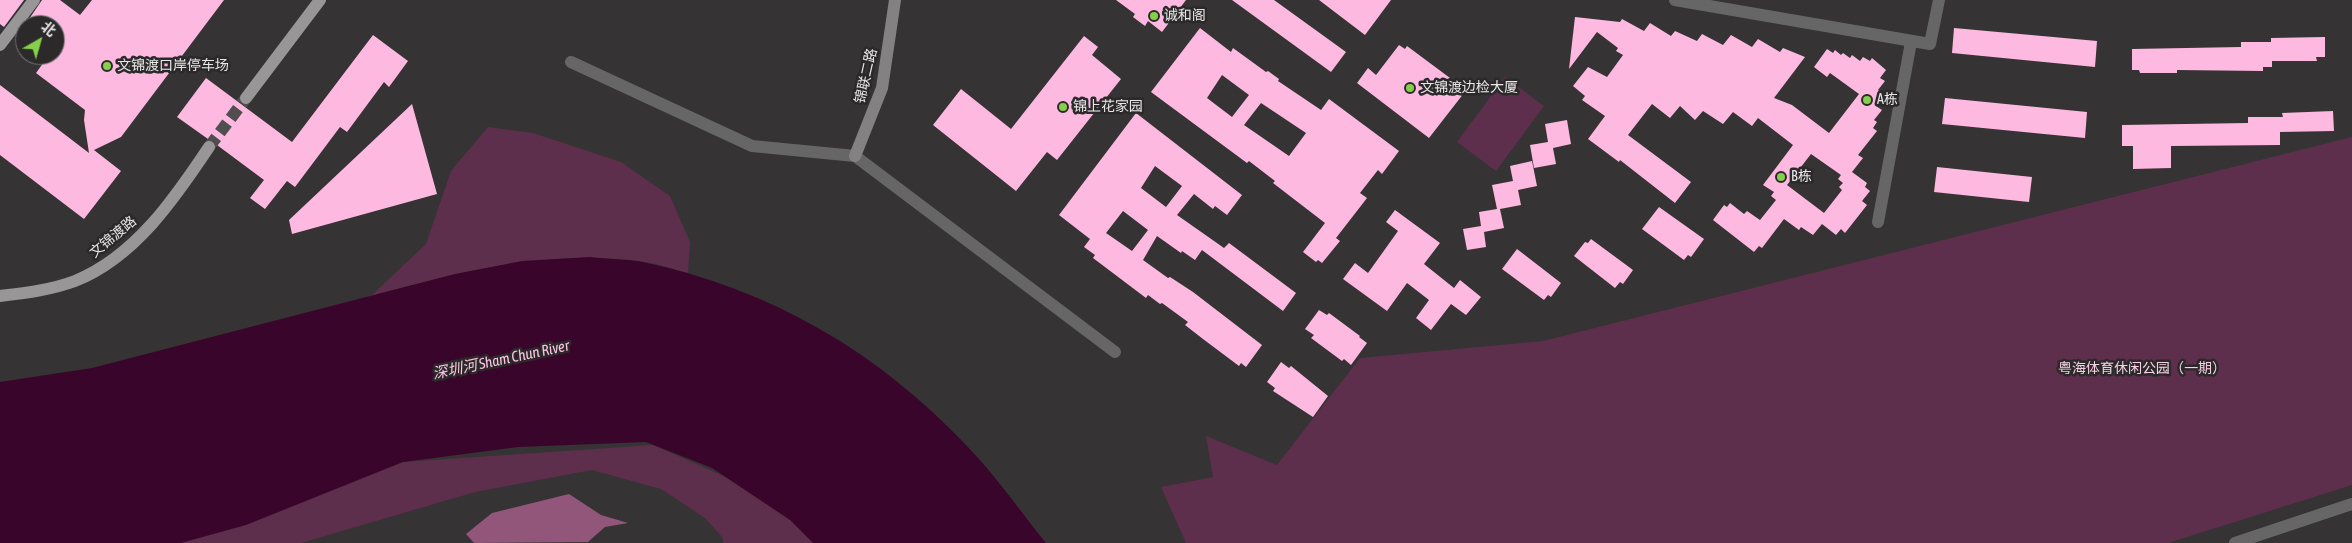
<!DOCTYPE html>
<html>
<head>
<meta charset="utf-8">
<style>
  body { margin:0 }
  #map { position:relative; width:2352px; height:543px; overflow:hidden; background:#363334; font-family:"Asap Condensed","Noto Sans SC",sans-serif }
  canvas { display:block }
  .north { position:absolute; left:15px; top:15px; width:50px; height:50px; box-sizing:border-box; background:#2c292a; border:1px solid #777576; border-radius:50%; rotate:38deg; font-size:14px; font-weight:700; line-height:20px; text-align:center; color:#e8e7e8 }
  .north::after { content:''; display:block; margin:auto; width:18px; height:22px; background:#86cf4b; clip-path:polygon(50% 0,100% 100%,50% 72%,0 100%) }
</style>
</head>
<body>
<div id="map">
<canvas width="2352" height="543"></canvas>
<div class="north">北</div>
</div>
<script>
const g = document.querySelector('canvas').getContext('2d');
g.lineJoin = 'round';
function fillPath(path, color) { g.fillStyle = color; g.fill(path, 'evenodd'); }
function strokePath(path, color, width, dash) { g.strokeStyle = color; g.lineWidth = width; g.lineCap = dash ? 'butt' : 'round'; g.setLineDash(dash || []); g.stroke(path); }
function write(font, color, halo, rows, align = 'center') {
  g.font = font + ' "Asap Condensed","Noto Sans SC",sans-serif'; g.lineWidth = 5; g.setLineDash([]); g.textBaseline = 'middle'; g.strokeStyle = halo; g.fillStyle = color; for (const [text, x, y, turn = 0] of rows) {
    g.save(); g.translate(x, y); g.rotate((+turn || 0) * Math.PI / 180); g.textAlign = isNaN(turn) ? turn : align; if (halo) g.strokeText(text, 0, 0); g.fillText(text, 0, 0); g.restore();
  }
}
const green = new Path2D(`
  M1505 77 1544 106 1496 171 1457 142Z
  M488 127 533 133 621 162 670 196 690 242 688 273C672 269 655 263 639 261 547 250 460 272 371 296L426 244 451 171Z
  M2352 137V485L2168 543H1186L1161 487 1213 477 1206 436 1277 465 1360 358 1543 341Z
  M653 445 769 496 820 543H723V538L705 518 661 489 592 470 475 492 301 543H165L403 462Z`);
const forest = new Path2D(`
  M569 494 601 515 628 523 605 527 588 542 474 543 466 534 492 513Z`);
const water = new Path2D(`
  M590 257C608 259 626 259 643 262 771 289 878 352 967 446 996 476 1020 511 1046 543H813L790 520 712 468 646 442 518 447 403 462 246 525 181 543H0V382L92 368 455 274 522 261Z`);
const building = new Path2D(`
  M0 0H24L4 27 0 24Z
  M42 0H60L80 15 92 0H224L121 137 94 150 121 171 84 219 0 155V85L89 153 84 120 85 110 36 73 49 55H55V25H25Z
  M1116 0H1186L1162 32 1148 21 1145 26 1133 17 1135 14Z
  M1232 0H1274L1346 52 1331 72Z
  M1319 0H1391L1365 35Z
  M1575 17 1620 22 1622 19 1644 31 1650 23 1671 36 1675 31 1697 41 1702 34 1723 45 1731 35 1752 47 1758 39 1780 52 1783 48 1805 57 1774 98 1792 105 1829 133 1859 94 1830 73 1827 77 1814 67 1827 49 1833 53 1835 50 1841 55 1843 53 1850 58 1852 55 1860 61 1863 57 1870 61 1872 58 1886 70 1880 78 1885 81 1878 90 1884 95 1876 106 1882 110 1874 120 1877 122 1873 128 1877 131 1858 155 1863 158 1852 172 1867 183 1865 187 1870 191 1862 201 1867 205 1845 233 1841 229 1836 235 1822 224 1813 235 1801 227 1799 230 1784 219 1762 248 1759 246 1754 252 1713 220 1724 205 1727 207 1730 203 1744 214 1747 211 1760 220 1776 200 1771 196 1774 192 1763 185 1793 145 1758 118 1752 126 1733 112 1723 124 1703 111 1695 120 1680 106 1670 118 1652 104 1628 135 1691 182 1675 203 1620 160 1619 162 1588 139 1605 116 1582 100 1585 96 1573 86 1588 67 1607 77 1623 55 1616 51 1618 48 1597 32 1569 69ZM1811 154 1841 175 1838 179 1843 183 1839 187 1842 190 1824 213 1787 185Z
  M25 25V43L16 37Z
  M1200 28 1231 52 1233 48 1266 72 1268 71 1279 79 1278 81 1321 110 1329 99 1399 151 1382 174 1378 170 1360 193 1367 198 1336 238 1340 241 1322 263 1318 260 1316 262 1303 252 1325 223 1273 183 1275 181 1249 161 1247 163 1151 92ZM1222 75 1249 95 1232 117 1207 98ZM1261 103 1306 133 1289 156 1244 125Z
  M1954 28 2097 41 2095 67 1952 53Z
  M373 35 408 61 389 87 384 82 347 132 340 127 295 187 287 181 265 209 250 198 264 180 217 145 214 141 208 139 177 117 206 78 292 142Z
  M1084 36 1098 47 1092 55 1121 79 1057 160 1047 152 1016 191 933 125 961 89 1011 129Z
  M2325 37V57H2316L2317 61H2272V67H2263V71L2177 70V73H2140L2139 70H2132V49L2241 47V42H2271V38Z
  M1399 45 1405 49 1407 46 1450 78 1448 81 1464 93 1429 138 1357 83 1368 68 1376 75Z
  M1945 98 2087 112 2085 138 1942 124Z
  M412 104 437 194 292 234 289 220Z
  M2333 111 2334 131 2280 132V145L2171 146V168L2133 169V146H2122V125L2248 123V117H2283L2282 113Z
  M1136 113 1242 195 1227 215 1215 206 1213 209 1194 194 1177 215 1224 248 1229 243 1296 293 1283 311 1202 250 1195 260 1182 251 1181 253 1157 236 1143 260 1168 278 1170 277 1193 292 1262 345 1246 367 1241 363 1239 366 1203 339 1185 325 1188 322 1162 303 1160 304 1148 295 1146 298 1093 258 1095 255 1084 247 1090 239 1059 215ZM1155 166 1182 186 1166 207 1141 188ZM1123 211 1148 230 1132 251 1106 233Z
  M1567 120 1571 144 1553 148 1556 164 1534 168 1530 145 1548 142 1545 124Z
  M1532 161 1537 186 1518 190 1521 205 1500 209 1504 228 1484 232 1486 247 1467 250 1463 229 1481 226 1479 212 1497 209 1492 185 1513 181 1510 166Z
  M1937 167 2032 177 2029 202 1934 192Z
  M1659 207 1704 239 1691 257 1688 255 1684 260 1642 229Z
  M1395 210 1440 243 1424 264 1454 288 1460 280 1481 297 1466 315 1451 304 1431 330 1416 318 1429 300 1407 283 1387 311 1343 279 1355 263 1368 273 1398 231 1386 222Z
  M1591 239 1633 270 1623 284 1620 282 1615 288 1574 256 1585 242 1588 243Z
  M1517 249 1561 283 1551 297 1548 295 1544 300 1502 269Z
  M1319 310 1327 315 1329 313 1360 336 1359 337 1367 343 1351 365 1344 359 1342 361 1311 338 1314 335 1305 329Z
  M1281 362 1289 368 1291 366 1328 396 1313 417 1273 391 1275 388 1267 382Z`);
const primaryTunnel = new Path2D(`
  M209 147 246 98`);
const street = new Path2D(`
  M1675 0 1930 44 1939 0
  M571 62 752 146 855 156 1115 352
  M1878 222 1911 42
  M2235 543 2352 504`);
const secondary = new Path2D(`
  M855 156 882 88 895 0`);
const primary = new Path2D(`
  M0 45 34 0
  M246 98 320 0
  M0 296C25 293 51 290 75 281 135 257 175 198 209 147`);
const markers = [
  [1154,16,5,"#86cf4b"],
  [107,66,5,"#86cf4b"],
  [1410,88,5,"#86cf4b"],
  [1867,100,5,"#86cf4b"],
  [1063,107,5,"#86cf4b"],
  [1781,177,5,"#86cf4b"]
];
const poiNames = [
  ["诚和阁",1164,16],
  ["文锦渡口岸停车场",117,66],
  ["文锦渡边检大厦",1420,88],
  ["A栋",1877,100],
  ["锦上花家园",1073,107],
  ["B栋",1791,177]
];
const streetNames = [
  ["锦联二路",866,76,-77],
  ["文锦渡路",113,237,-40]
];
const parkNames = [
  ["粤海体育休闲公园（一期）",2142,369]
];
const waterNames = [
  ["深圳河 Sham Chun River",501,360,-12]
];
fillPath(green, '#5e2f4c');
fillPath(forest, '#92567a');
fillPath(water, '#3a052a');
fillPath(building, '#feb9e1');
strokePath(primaryTunnel, '#514e4f', 12, [12, 6]);
strokePath(street, '#676667', 12);
strokePath(secondary, '#848182', 12);
strokePath(primary, '#999698', 12);
for (const [x, y, r, color] of markers) { const dot = new Path2D(); dot.arc(x, y, r, 0, 2 * Math.PI); g.fillStyle = color; g.fill(dot); strokePath(dot, '#2c292a', 2); }
write('14px', '#e8e7e8', '#2c292a', poiNames, 'left');
write('14px', '#e8e7e8', '#2c292a', streetNames);
write('14px', '#f5d0e5', '#2c292a', parkNames);
write('italic 15px', '#fcc5e4', '#2c292a', waterNames);
</script>
</body>
</html>
